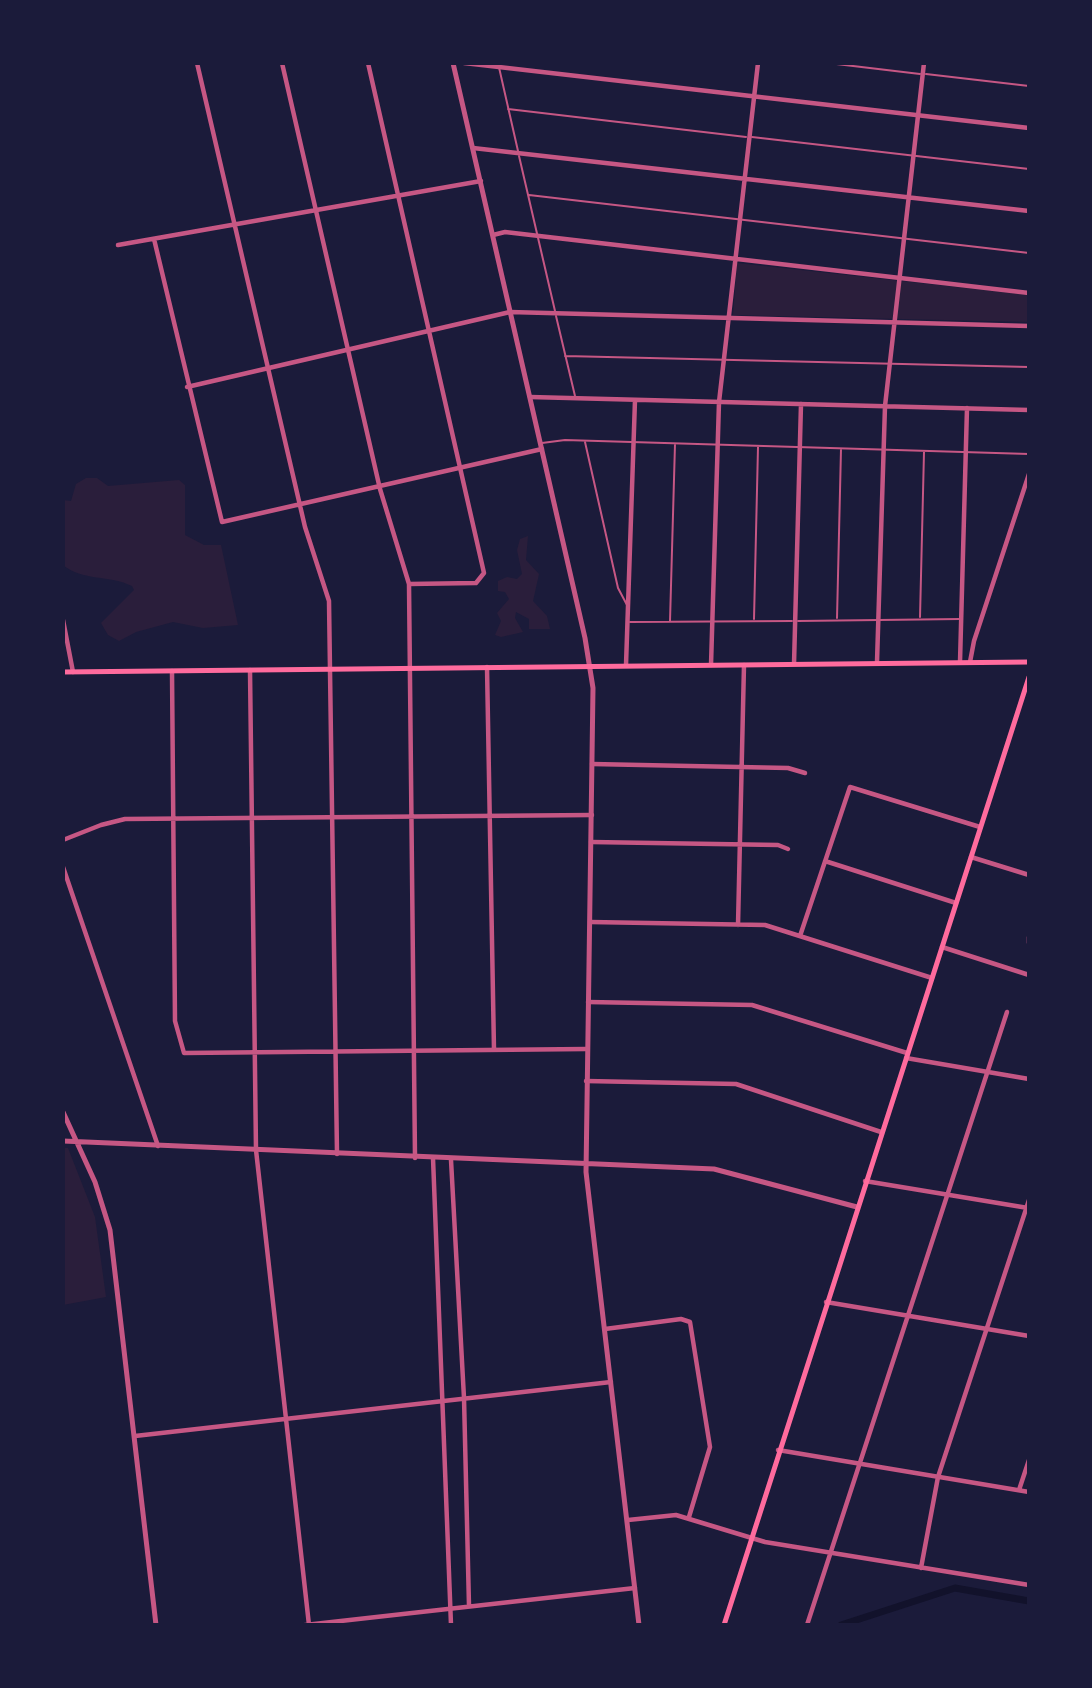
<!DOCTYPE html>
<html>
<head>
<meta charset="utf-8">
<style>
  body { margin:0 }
  #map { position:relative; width:1092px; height:1688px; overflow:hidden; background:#1b1b3a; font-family:Mulish,sans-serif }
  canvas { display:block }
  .frame { position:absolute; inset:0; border:65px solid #1b1b3a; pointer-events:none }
</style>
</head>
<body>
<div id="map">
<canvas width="1092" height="1688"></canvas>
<div class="frame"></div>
</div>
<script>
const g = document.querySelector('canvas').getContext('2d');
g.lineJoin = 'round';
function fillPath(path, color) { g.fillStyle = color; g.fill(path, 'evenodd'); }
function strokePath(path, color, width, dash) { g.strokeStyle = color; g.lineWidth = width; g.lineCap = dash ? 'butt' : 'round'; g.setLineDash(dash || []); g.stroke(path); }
const green = new Path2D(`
  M737 263 1029 295V322L733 315Z
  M86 478H97L108 486 179 480 185 485V535L204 545H221L238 625 203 628 173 622 136 632 119 641 108 635 101 623 134 590 132 586C110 575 82 581 63 565V500L71 501 76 484Z
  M528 536 526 560 539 574 533 601 547 616 550 629H529V619L516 612 515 618 523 632 501 637 495 635 501 621 497 613 509 599 505 592 498 591V581L507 577 517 579 522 574 517 550 520 539Z
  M63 1148H68L95 1217 106 1297 63 1305Z`);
const canal = new Path2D(`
  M841 1625 955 1588 1029 1601`);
const service = new Path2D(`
  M498 63 518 151
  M828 63 920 74
  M926 74 1029 86
  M508 109 746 137
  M752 137 1029 169
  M519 156 555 311
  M529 195 1029 253
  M556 316 575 396
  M565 356 1029 367
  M585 442 618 588 627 605
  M542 443 565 440 1029 454
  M920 617 924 452
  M837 618 841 449
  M754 619 758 447
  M670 621 675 444
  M798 621 960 619
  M630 622 792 621`);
const minor = new Path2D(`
  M197 63 305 527 329 601 337 1154
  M282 63 380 489 409 584 415 1158
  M368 63 484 573 476 583 409 584
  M464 63 1029 128
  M473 148 1029 211
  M493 235 505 232 1029 293
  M154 239 222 522 542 449
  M118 245 481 181
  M187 387 510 312 1029 326
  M530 397 1029 410
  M63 620 73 672
  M877 662 885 406 924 63
  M960 662 967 408
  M970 662 974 641 1029 474
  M794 664 801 404
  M626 665 635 400
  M711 665 719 402 758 63
  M487 667 494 1050
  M250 670 256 1150 309 1625
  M172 671 175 1021 184 1053 586 1049
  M592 764 788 768 805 773
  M63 840 101 825 125 819 592 815
  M591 842 778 845 788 849
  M971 857 1029 875
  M825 861 956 903
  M63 867 158 1146
  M590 922 765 925 932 978
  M738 925 744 665
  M800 936 850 787 980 827
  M1029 937V943
  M942 947 1029 975
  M588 1002 752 1005 907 1053
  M906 1058 1029 1079
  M586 1081 736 1084 881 1132
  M433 1158 451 1625
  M451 1160 464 1398 469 1606
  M865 1181 1028 1208
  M826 1302 1029 1336
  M605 1329 681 1319 690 1322 710 1447 689 1517
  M135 1436 611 1382
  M778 1450 1029 1492
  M1019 1490 1029 1460
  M628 1520 676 1515 765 1542 1029 1585
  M921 1568 938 1477 1029 1200
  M305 1625 635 1588
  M807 1625 1007 1012`);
const tertiary = new Path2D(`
  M453 63 585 638 593 688 586 1172 639 1625
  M63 1112 95 1182 110 1230 156 1625
  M63 1141 714 1169 857 1207`);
const secondary = new Path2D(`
  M63 672 1029 662
  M724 1625 1029 677`);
fillPath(green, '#2a1e3b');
strokePath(canal, '#12122b', 7);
strokePath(service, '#c65784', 2);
strokePath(minor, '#c65784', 4.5);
strokePath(tertiary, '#c65784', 5);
strokePath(secondary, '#ff6b9d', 5);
</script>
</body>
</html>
